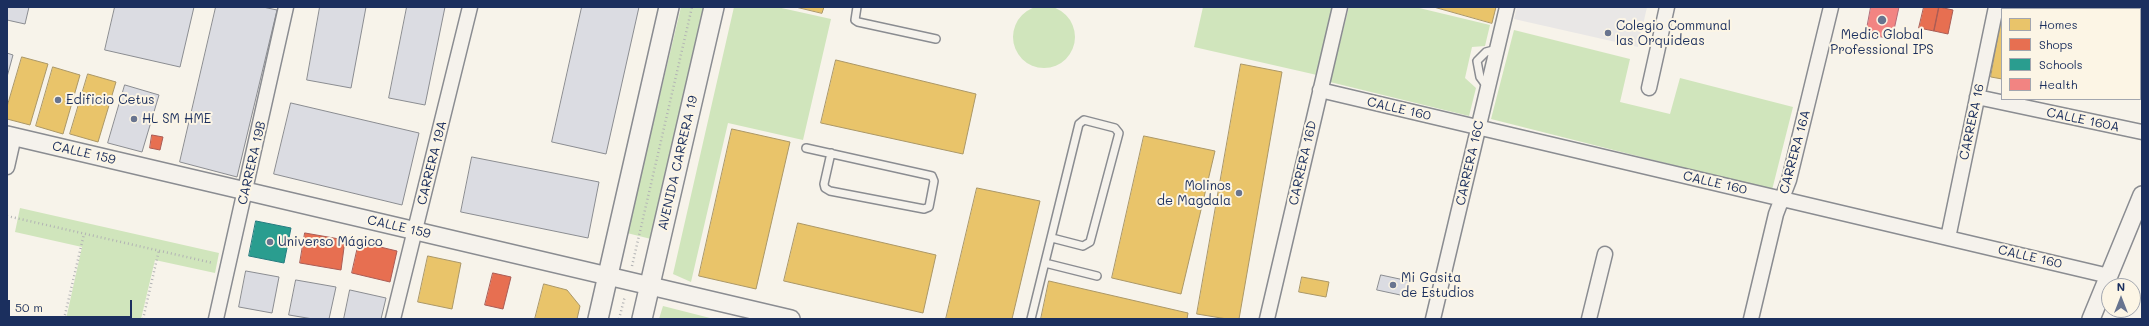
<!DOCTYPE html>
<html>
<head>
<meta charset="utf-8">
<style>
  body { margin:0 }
  #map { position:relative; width:2149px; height:326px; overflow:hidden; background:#f7f3ea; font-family:Mali,sans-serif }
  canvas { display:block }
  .frame { position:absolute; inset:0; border:8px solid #1b2f5e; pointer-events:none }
  .legend { position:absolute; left:2001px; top:8px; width:140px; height:92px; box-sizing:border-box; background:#fcf5e5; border:1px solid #a2a6af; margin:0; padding:5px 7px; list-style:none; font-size:12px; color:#1b2f5e }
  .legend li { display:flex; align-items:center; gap:8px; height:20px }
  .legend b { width:20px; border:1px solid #a2a6af }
  .north { position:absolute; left:2101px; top:278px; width:40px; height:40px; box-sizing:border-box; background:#fcf5e5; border:1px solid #a2a6af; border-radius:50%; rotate:0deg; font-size:11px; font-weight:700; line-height:16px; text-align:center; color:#1b2f5e }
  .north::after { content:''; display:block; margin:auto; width:14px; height:18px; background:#68748f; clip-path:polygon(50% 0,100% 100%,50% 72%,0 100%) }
  .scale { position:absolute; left:8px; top:300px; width:124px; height:18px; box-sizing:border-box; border:2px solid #1b2f5e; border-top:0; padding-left:5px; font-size:12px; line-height:14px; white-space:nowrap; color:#1b2f5e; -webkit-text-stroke:3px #fcf5e5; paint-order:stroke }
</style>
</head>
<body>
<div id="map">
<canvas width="2149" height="326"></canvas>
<div class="frame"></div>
<ul class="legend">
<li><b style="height:11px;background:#e9c46a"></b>Homes</li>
<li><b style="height:11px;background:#e76f51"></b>Shops</li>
<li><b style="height:11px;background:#2a9d8f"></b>Schools</li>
<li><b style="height:11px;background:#f28482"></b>Health</li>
</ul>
<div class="north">N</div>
<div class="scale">50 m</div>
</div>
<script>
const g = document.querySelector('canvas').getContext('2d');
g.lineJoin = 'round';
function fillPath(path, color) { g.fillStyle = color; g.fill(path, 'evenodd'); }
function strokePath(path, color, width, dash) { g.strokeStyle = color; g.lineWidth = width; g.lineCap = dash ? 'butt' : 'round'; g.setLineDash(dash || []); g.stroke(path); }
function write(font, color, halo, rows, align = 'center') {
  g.font = font + ' Mali,sans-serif'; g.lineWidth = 4; g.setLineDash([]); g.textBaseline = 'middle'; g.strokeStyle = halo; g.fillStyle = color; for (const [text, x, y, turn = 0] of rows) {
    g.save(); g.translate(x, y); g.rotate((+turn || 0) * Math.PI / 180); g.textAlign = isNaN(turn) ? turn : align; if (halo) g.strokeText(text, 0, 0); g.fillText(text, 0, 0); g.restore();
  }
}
const built = new Path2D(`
  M1517 7H1647L1638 47 1514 19Z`);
const green = new Path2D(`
  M1013 37a31 31 0 1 1 62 0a31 31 0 1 1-62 0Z
  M681 7H704L651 239 627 233Z
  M734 7H777L831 19 803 140 728 123 691 282 673 274Z
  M1203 7H1333L1317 75 1194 47Z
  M1349 7H1415L1490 25 1485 46 1472 47 1465 78 1476 88 1469 116 1330 82Z
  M1514 30 1630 59 1620 102 1670 114 1680 78 1793 107 1772 190 1491 119Z
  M20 208 219 253 215 273 155 260 141 319H66L82 247 15 232Z
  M663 306 714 319H659Z`);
const homes = new Path2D(`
  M796 7H824L822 13Z
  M1434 7H1496L1492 23Z
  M2002 12V79L1991 77Z
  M2140 38H2142V64H2140Z
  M22 57 48 64 30 125 7 119V107Z
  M836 60 976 94 963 154 821 123Z
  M1241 64 1282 72 1239 319H1227L1197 314Z
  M53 67 80 75 63 134 36 126Z
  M88 74 116 82 98 142 70 134Z
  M732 129 790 142 756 289 699 276Z
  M1144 136 1215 151 1181 294 1112 278Z
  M977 188 1040 201 1012 319H946Z
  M798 223 936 255 923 313 784 281Z
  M428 256 461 263 452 309 418 302Z
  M1302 277 1329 282 1326 297 1299 292Z
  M1049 281 1188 313 1187 319H1041Z
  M544 284 567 290 580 306 577 319H535Z`);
const shops = new Path2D(`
  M1924 7H1939L1934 31 1919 28Z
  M1939 7 1953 10 1948 34 1934 31Z
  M152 135 163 137 160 150 150 148Z
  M305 233 345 240 341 270 300 263Z
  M359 242 397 251 390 282 352 273Z
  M493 273 511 277 503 309 485 305Z`);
const schools = new Path2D(`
  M256 221 291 228 284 263 249 256Z`);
const health = new Path2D(`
  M1871 7H1899L1892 39 1866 34Z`);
const building = new Path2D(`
  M7 7H29L25 24 7 20Z
  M115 7H194L180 67 105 50Z
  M216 7H263L277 10 237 177 180 162Z
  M320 7H366L351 88 307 80Z
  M407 7H445L425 105 389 98Z
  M582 7H639L606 154 552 142Z
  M7 53 13 55 7 77Z
  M125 85 159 95 142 152 108 143Z
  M291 103 419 133 402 205 274 174Z
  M472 157 599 182 588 238 461 212Z
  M246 271 279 277 272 313 239 307Z
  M1381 275 1409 281 1405 296 1377 290Z
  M296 280 336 287 329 319H313L289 315Z
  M350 290 386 298 381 319H344Z`);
const path = new Path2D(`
  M7 216 213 263
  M632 266 692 7
  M64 319 84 234
  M143 319 159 250
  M619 319 625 296`);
const service = new Path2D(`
  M857 7 855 20 858 22 936 39
  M1488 88 1480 77 1477 61 1486 52 1497 49
  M806 148 932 176 934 181 929 207 924 209 830 191 825 188 824 184 831 153
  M1045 263 1097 276
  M1031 319 1079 124 1084 120 1115 128 1119 133 1090 242 1083 246 1052 238`);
const minor = new Path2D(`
  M1649 88 1667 7
  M1320 90 2109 276
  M1977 97 2142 132
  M7 167 14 136
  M1948 238 1996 7
  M216 319 286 7
  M393 319 470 7
  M1267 319 1340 7
  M1433 319 1507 7
  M1589 319 1605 254
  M1751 319 1776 214 1789 180 1831 7`);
const tertiary = new Path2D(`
  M7 135 791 319
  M2091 319 2142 195`);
const secondary = new Path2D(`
  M2068 7 2078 9
  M2140 13H2142
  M598 319 669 7
  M642 319 714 7`);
const markers = [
  [1882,20,5,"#68748f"],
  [1608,33,4,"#68748f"],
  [58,100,4,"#68748f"],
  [134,119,4,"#68748f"],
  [1239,193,4,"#68748f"],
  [270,242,4,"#68748f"],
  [1393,285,4,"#68748f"]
];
const poiNames = [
  ["Colegio Communal",1616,26],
  ["las Orquideas",1616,41],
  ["Medic Global",1882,35,"center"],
  ["Professional IPS",1882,50,"center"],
  ["Edificio Cetus",66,100],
  ["HL SM HME",142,119],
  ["Molinos",1231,186,"right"],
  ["de Magdala",1231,201,"right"],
  ["Universo Mágico",278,242],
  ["Mi Gasita",1401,278],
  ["de Estudios",1401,293]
];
const streetNames = [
  ["CALLE 160",1399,109,13],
  ["CALLE 160A",2083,120,12],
  ["CARRERA 16",1972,122,-78],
  ["CARRERA 16A",1795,152,-75],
  ["CALLE 159",84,153,13],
  ["CARRERA 19B",252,163,-77],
  ["CARRERA 19A",432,163,-76],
  ["AVENIDA CARRERA 19",678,163,-77],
  ["CARRERA 16D",1303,163,-77],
  ["CARRERA 16C",1470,163,-77],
  ["CALLE 160",1715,183,13],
  ["CALLE 159",399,227,13],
  ["CALLE 160",2030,257,13]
];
fillPath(built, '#e9e7e6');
fillPath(green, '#d0e5bc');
fillPath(homes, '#e9c46a');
strokePath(homes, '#ab9766', 1);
fillPath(shops, '#e76f51');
strokePath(shops, '#aa5c55', 1);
fillPath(schools, '#2a9d8f');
strokePath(schools, '#267c80', 1);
fillPath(health, '#f28482');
strokePath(health, '#b26a77', 1);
fillPath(building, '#dbdce2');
strokePath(building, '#8a8c91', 1);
strokePath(service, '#8a8c91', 10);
strokePath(minor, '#8a8c91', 17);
strokePath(tertiary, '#8a8c91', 20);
strokePath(secondary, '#8a8c91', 22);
strokePath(path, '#b2b3b4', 2.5, [1, 3]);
strokePath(service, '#f5f2ec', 7);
strokePath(minor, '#f5f2ec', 14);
strokePath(tertiary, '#f5f2ec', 17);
strokePath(secondary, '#f5f2ec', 19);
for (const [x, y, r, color] of markers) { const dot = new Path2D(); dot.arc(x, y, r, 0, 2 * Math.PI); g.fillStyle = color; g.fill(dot); strokePath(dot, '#fcf5e5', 1.5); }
write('13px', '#1b2f5e', '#fcf5e5', poiNames, 'left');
write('13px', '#1b2f5e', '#fcf5e5', streetNames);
</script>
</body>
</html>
